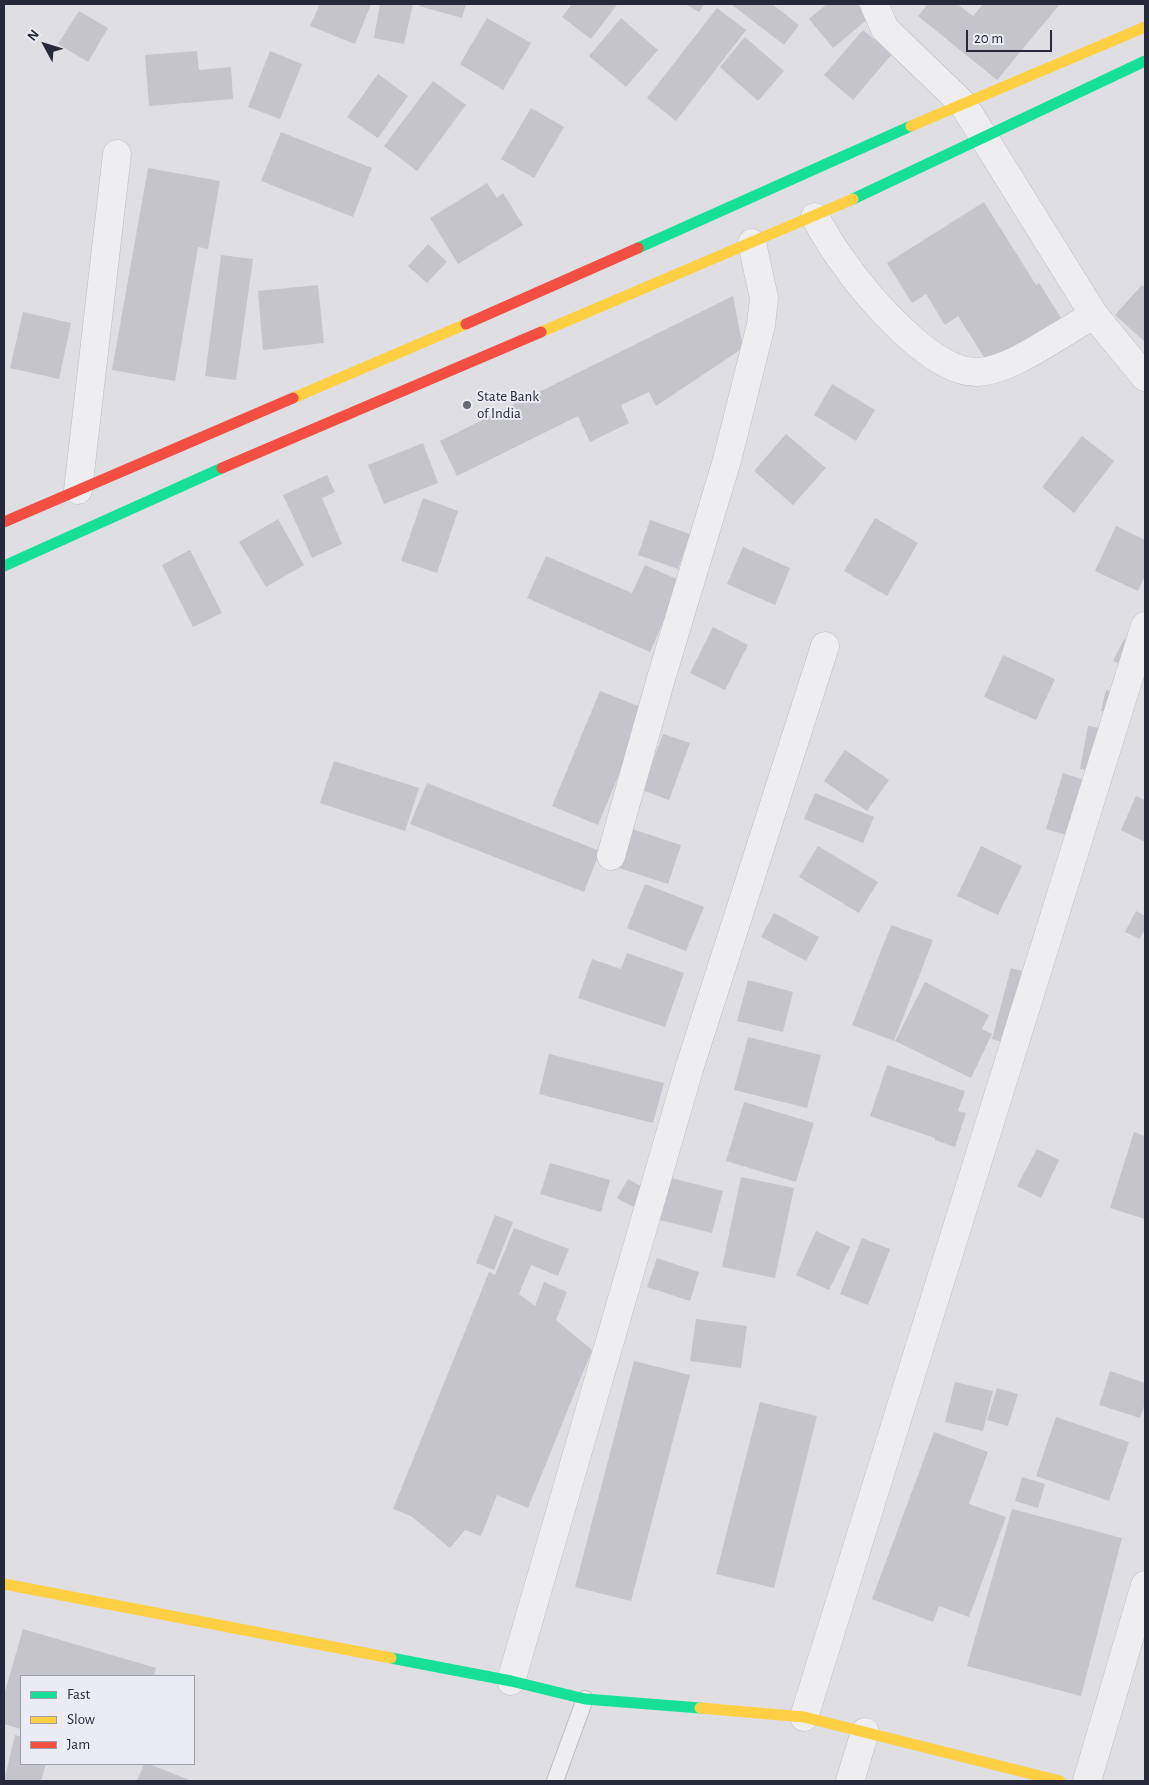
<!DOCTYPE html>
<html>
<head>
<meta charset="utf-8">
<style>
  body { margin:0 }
  #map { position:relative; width:1149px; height:1785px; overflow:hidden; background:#dedee3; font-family:"Alegreya Sans",sans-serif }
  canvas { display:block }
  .frame { position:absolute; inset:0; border:5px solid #27283a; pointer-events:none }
  .legend { position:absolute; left:20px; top:1675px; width:175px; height:90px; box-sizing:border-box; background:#ebecf3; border:1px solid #9d9ea9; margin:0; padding:6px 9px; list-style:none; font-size:15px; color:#27283a }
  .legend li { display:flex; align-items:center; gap:10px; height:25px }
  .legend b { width:25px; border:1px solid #9d9ea9 }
  .north { position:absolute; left:20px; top:20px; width:50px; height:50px; -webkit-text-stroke:4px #ebecf3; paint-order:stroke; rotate:309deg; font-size:14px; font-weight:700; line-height:20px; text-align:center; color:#27283a }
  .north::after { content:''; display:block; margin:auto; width:18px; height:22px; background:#27283a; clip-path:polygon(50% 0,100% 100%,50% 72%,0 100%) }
  .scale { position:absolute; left:966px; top:30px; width:86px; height:22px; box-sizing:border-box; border:2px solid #27283a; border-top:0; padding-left:6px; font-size:15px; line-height:18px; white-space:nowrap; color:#27283a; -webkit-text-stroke:4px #ebecf3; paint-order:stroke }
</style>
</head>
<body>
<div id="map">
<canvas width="1149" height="1785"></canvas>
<div class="frame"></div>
<ul class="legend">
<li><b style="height:6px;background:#16e098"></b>Fast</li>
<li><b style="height:6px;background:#ffcf43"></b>Slow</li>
<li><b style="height:6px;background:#f24e42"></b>Jam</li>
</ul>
<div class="north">N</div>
<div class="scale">20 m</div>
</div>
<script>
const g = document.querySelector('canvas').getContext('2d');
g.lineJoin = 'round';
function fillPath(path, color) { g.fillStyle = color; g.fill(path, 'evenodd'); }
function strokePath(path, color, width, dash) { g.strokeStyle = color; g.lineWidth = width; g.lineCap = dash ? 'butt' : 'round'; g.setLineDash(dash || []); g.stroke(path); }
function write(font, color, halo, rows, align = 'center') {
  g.font = font + ' "Alegreya Sans",sans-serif'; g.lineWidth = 4; g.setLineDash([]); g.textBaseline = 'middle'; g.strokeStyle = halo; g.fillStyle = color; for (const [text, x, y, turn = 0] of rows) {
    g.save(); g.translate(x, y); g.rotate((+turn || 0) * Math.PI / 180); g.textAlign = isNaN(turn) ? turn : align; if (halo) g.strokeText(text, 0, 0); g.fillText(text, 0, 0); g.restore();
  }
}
const building = new Path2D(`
  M320 4H371L355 44 310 26Z
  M380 4H413L404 44 374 38Z
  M420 4H466L462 18 419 6Z
  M572 4H615L617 5 591 39 562 17Z
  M685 4H705L699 12Z
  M731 4H772L799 25 784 45Z
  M827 4H857L869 18 833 48 809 19Z
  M928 4H957L973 16 983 4H1060L997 80 918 16Z
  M717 8 746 30 676 121 647 98Z
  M79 11 108 28 88 62 58 44Z
  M487 18 531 43 503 90 460 64Z
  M621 18 658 50 626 87 589 56Z
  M863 30 892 54 853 100 824 75Z
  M745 37 784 71 758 101 720 67Z
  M197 51 199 70 231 67 233 99 149 106 145 55Z
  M270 51 302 64 280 119 248 107Z
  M378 74 408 96 378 138 347 117Z
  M433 81 466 105 417 171 384 146Z
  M531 108 564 127 534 178 501 159Z
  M281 132 372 168 353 217 261 181Z
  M148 168 220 181 208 249 198 247 175 381 112 370Z
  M487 183 497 198 503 193 523 225 458 264 430 218Z
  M984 202 1036 285 1039 283 1063 321 991 368 958 316 945 325 926 294 912 303 887 263Z
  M428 244 447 262 427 283 408 266Z
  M221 255 253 259 236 380 205 376Z
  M318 285 324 343 263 350 258 291Z
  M1142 285 1145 288V342L1115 315Z
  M733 296 743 348 656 406 649 392 621 405 629 423 590 442 578 416 457 476 440 441Z
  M23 312 71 323 59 379 10 368Z
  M832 384 875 410 856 441 814 415Z
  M786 434 826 468 793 505 754 471Z
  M1082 436 1114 461 1074 513 1042 487Z
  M423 443 438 483 384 504 368 465Z
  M327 475 335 492 322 498 342 544 312 558 283 495Z
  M423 498 458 511 437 573 401 561Z
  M875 518 918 543 887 596 844 571Z
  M278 519 304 565 266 587 239 542Z
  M650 520 690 534 678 569 638 555Z
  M1116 526 1145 540V576L1138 591 1095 571Z
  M743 547 790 568 775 605 727 584Z
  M190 550 222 613 193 627 162 565Z
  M546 556 632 593 645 565 681 581 650 652 527 598Z
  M713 627 748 645 725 690 690 673Z
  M1124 639 1139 646 1128 668 1113 661Z
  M1003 655 1055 679 1036 720 984 697Z
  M1106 690 1122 693 1118 714 1101 711Z
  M600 691 646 709 598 825 552 806Z
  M1088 726 1106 729 1099 772 1080 769Z
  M663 734 690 743 669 800 642 790Z
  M845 750 889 780 867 811 824 781Z
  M334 761 419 788 405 831 320 803Z
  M1063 773 1087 781 1070 836 1046 829Z
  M427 783 600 851 584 892 410 824Z
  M815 793 874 817 863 843 804 819Z
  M1136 796 1145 800V842L1121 830Z
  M629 828 681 845 668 884 616 867Z
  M818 846 878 882 859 913 799 877Z
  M981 846 1022 866 998 915 957 896Z
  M645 884 704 907 686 951 627 928Z
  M1136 911 1145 916V929L1140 939 1125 932Z
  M774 913 819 937 806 961 761 937Z
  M891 925 933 940 894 1041 852 1025Z
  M627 953 684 973 665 1027 578 998 592 959 621 969Z
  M1011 968 1033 974 1013 1045 992 1039Z
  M748 980 793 992 783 1032 737 1021Z
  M925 982 989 1015 982 1029 992 1034 971 1078 895 1041Z
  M748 1037 821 1055 807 1108 734 1090Z
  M549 1054 664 1083 653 1123 539 1094Z
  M887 1065 965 1091 958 1111 966 1113 955 1147 935 1140V1138L870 1116Z
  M744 1102 814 1123 796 1182 726 1161Z
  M1134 1132 1145 1136V1219L1110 1208Z
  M1037 1149 1059 1160 1041 1198 1017 1186Z
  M550 1163 610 1180 601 1212 540 1194Z
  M741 1177 794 1188 775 1278 722 1267Z
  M671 1178 723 1191 712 1233 660 1220Z
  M628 1179 644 1188 633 1207 617 1198Z
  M495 1215 513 1222 494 1270 476 1263Z
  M514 1228 569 1249 558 1276 531 1265 519 1294 535 1306 544 1282 567 1292 556 1320 592 1350 528 1508 497 1495 481 1536 465 1530 450 1548 411 1516 393 1509 489 1272 495 1275Z
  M816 1231 850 1247 829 1290 796 1275Z
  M862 1238 890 1249 868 1305 840 1294Z
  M657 1258 699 1272 690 1301 647 1287Z
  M696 1319 747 1326 741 1368 690 1361Z
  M634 1361 690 1375 631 1601 575 1587Z
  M1110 1371 1145 1383V1403L1140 1418 1099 1405Z
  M955 1382 993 1391 983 1431 945 1422Z
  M997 1388 1018 1394 1008 1426 987 1420Z
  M760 1402 817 1416 774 1588 716 1574Z
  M1056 1417 1129 1442 1109 1501 1036 1476Z
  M934 1432 988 1452 969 1504 1006 1517 969 1617 939 1606 933 1622 872 1599Z
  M1022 1477 1045 1484 1038 1508 1015 1501Z
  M1012 1509 1122 1538 1081 1696 967 1666Z
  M23 1629 156 1668 154 1676H21V1729L4 1724V1695Z
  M15 1735 21 1737V1764H46L41 1781H4Z
  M144 1764H149L192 1781H137Z`);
const lane = new Path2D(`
  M555 1781 585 1699`);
const street = new Path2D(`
  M874 4 885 29 963 104 1094 315 1145 377
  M815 217C823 231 831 246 841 259 866 295 932 374 978 372 1013 370 1062 332 1094 315
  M78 490 117 154
  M611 856 660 682 727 460 761 325 764 298 752 243
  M511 1681 689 1069 825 646
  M804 1717 1145 626
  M850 1781 865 1732
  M1087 1781 1145 1585`);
const fast = new Path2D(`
  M853 199 1145 61
  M638 248 911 126
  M4 566 222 468
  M391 1658 511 1681 585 1699 700 1708`);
const slow = new Path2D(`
  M911 126 1145 27
  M541 332 853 199
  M293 398 466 324
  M4 1584 391 1658
  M700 1708 804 1717 1060 1781`);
const jam = new Path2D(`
  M466 324 638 248
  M222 468 541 332
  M4 522 293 398`);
const markers = [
  [467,405,5,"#676875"]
];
const poiNames = [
  ["State Bank",477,396],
  ["of India",477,413]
];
fillPath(building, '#c4c4ca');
strokePath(lane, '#bcbcc1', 18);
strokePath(street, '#bcbcc1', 29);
strokePath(lane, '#eeeef0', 16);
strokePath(street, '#eeeef0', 28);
strokePath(fast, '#16e098', 11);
strokePath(slow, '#ffcf43', 11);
strokePath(jam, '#f24e42', 11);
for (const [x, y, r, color] of markers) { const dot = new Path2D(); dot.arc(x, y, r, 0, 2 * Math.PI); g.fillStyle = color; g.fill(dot); strokePath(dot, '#ebecf3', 2); }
write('15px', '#27283a', '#ebecf3', poiNames, 'left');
</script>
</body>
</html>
